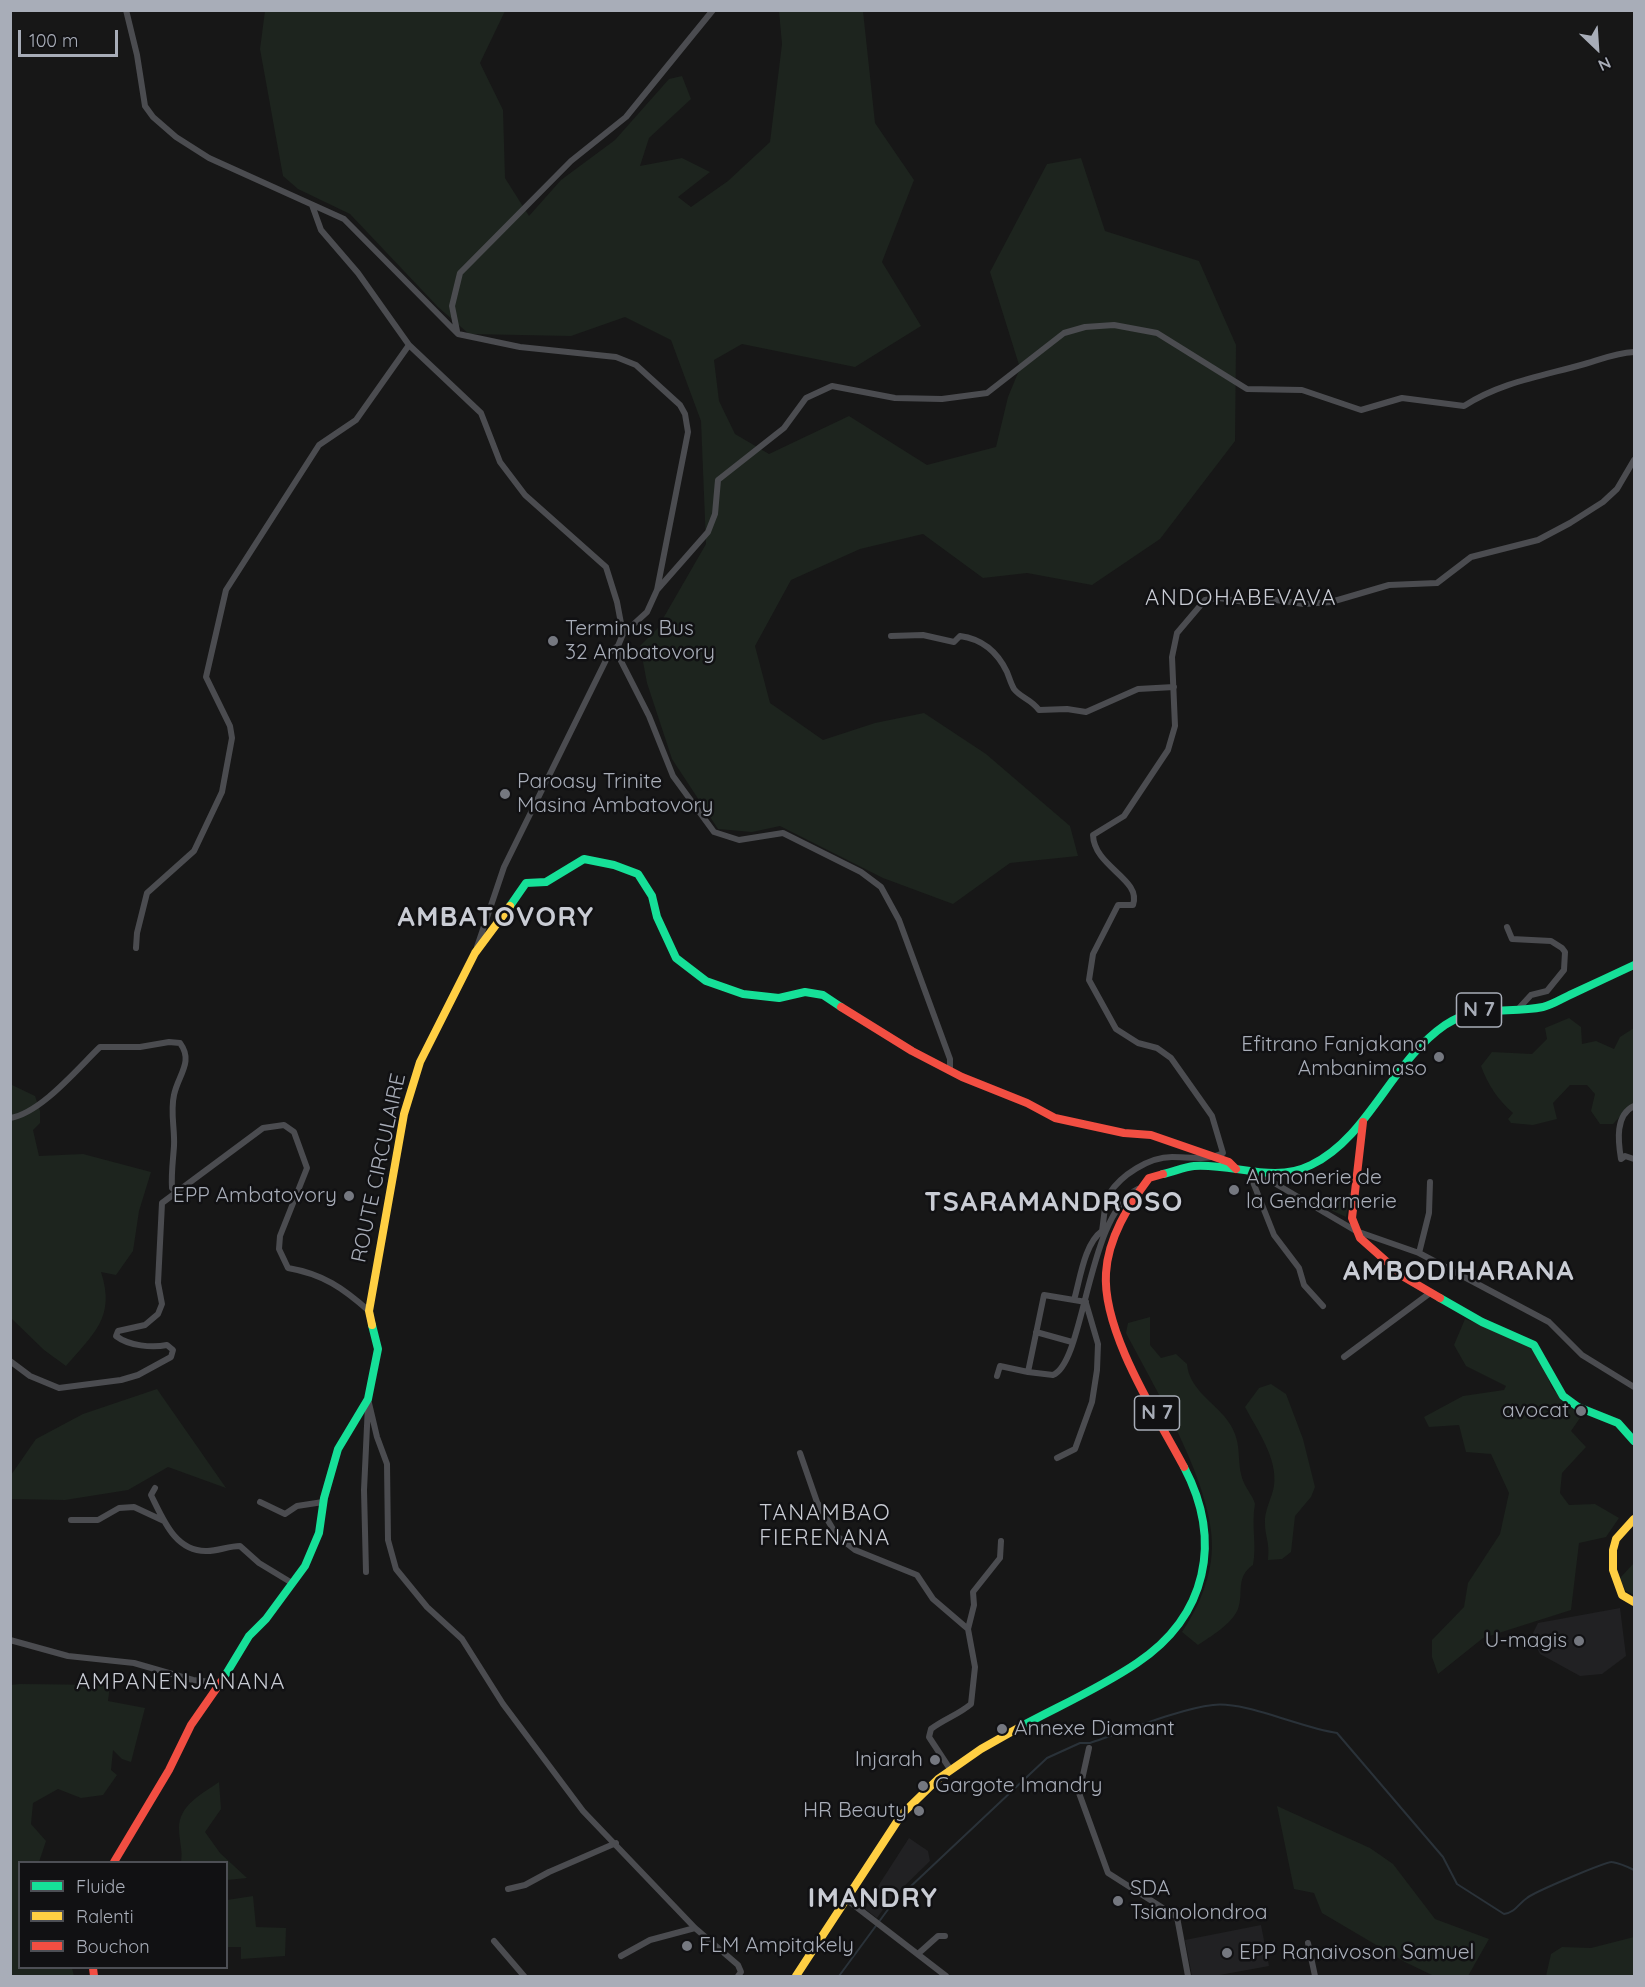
<!DOCTYPE html>
<html>
<head>
<meta charset="utf-8">
<style>
  body { margin:0 }
  #map { position:relative; width:1645px; height:1987px; overflow:hidden; background:#171717; font-family:Quicksand,sans-serif }
  canvas { display:block }
  .frame { position:absolute; inset:0; border:12px solid #a8adb8; pointer-events:none }
  .legend { position:absolute; left:18px; top:1861px; width:210px; height:108px; box-sizing:border-box; background:#111113; border:2px solid #4d4f55; margin:0; padding:8px 10px; list-style:none; font-size:18px; color:#a8adb8 }
  .legend li { display:flex; align-items:center; gap:12px; height:30px }
  .legend b { width:30px; border:2px solid #4d4f55 }
  .north { position:absolute; left:1567px; top:18px; width:60px; height:60px; -webkit-text-stroke:4px #111113; paint-order:stroke; rotate:155deg; font-size:16px; font-weight:700; line-height:24px; text-align:center; color:#a8adb8 }
  .north::after { content:''; display:block; margin:auto; width:21px; height:27px; background:#a8adb8; clip-path:polygon(50% 0,100% 100%,50% 72%,0 100%) }
  .scale { position:absolute; left:18px; top:30px; width:100px; height:27px; box-sizing:border-box; border:3px solid #a8adb8; border-top:0; padding-left:8px; font-size:18px; line-height:21px; white-space:nowrap; color:#a8adb8; -webkit-text-stroke:4px #111113; paint-order:stroke }
</style>
</head>
<body>
<div id="map">
<canvas width="1645" height="1987"></canvas>
<div class="frame"></div>
<ul class="legend">
<li><b style="height:8px;background:#16e098"></b>Fluide</li>
<li><b style="height:8px;background:#ffcf43"></b>Ralenti</li>
<li><b style="height:8px;background:#f24e42"></b>Bouchon</li>
</ul>
<div class="north">N</div>
<div class="scale">100 m</div>
</div>
<script>
const g = document.querySelector('canvas').getContext('2d');
g.lineJoin = 'round';
function fillPath(path, color) { g.fillStyle = color; g.fill(path, 'evenodd'); }
function strokePath(path, color, width, dash) { g.strokeStyle = color; g.lineWidth = width; g.lineCap = dash ? 'butt' : 'round'; g.setLineDash(dash || []); g.stroke(path); }
function write(font, color, halo, rows, align = 'center') {
  g.font = font + ' Quicksand,sans-serif'; g.lineWidth = 5; g.setLineDash([]); g.textBaseline = 'middle'; g.strokeStyle = halo; g.fillStyle = color; for (const [text, x, y, turn = 0] of rows) {
    g.save(); g.translate(x, y); g.rotate((+turn || 0) * Math.PI / 180); g.textAlign = isNaN(turn) ? turn : align; if (halo) g.strokeText(text, 0, 0); g.fillText(text, 0, 0); g.restore();
  }
}
const built = new Path2D(`
  M1620 1608 1626 1656 1602 1674 1580 1676 1540 1654 1531 1637 1538 1623Z
  M909 1838 928 1851 930 1861 890 1900 877 1918 864 1908Z
  M1261 1925 1269 1966 1214 1976H1192L1185 1940Z`);
const green = new Path2D(`
  M265 11H505L480 63 503 110 505 178 529 216 561 180 615 140 669 79 682 76 691 99 649 138 640 166 682 158 710 172 678 197 691 207 728 181 770 142 782 44 779 11H863L875 123 914 180 882 262 921 326 855 367 742 344 714 360 719 401 735 434 769 454 849 416 927 465 996 447 1008 397 1020 368 990 272 1047 164 1081 158 1105 231 1199 261 1236 345 1235 441 1160 539 1092 585 1027 573 983 578 923 534 860 549 791 580 755 646 770 703 823 740 875 723 924 713 986 754 1070 826 1078 856 1010 863 953 904 883 878 780 826 752 832 718 829 672 759 647 683 640 646 657 629 706 544 701 421 671 340 625 317 571 336 469 334 438 307 350 214 298 189 283 176 260 49Z
  M1569 1018 1581 1027 1582 1044 1596 1041 1614 1049 1620 1037 1634 1028V1102L1613 1124H1600L1591 1111 1595 1094 1587 1085H1570L1553 1103 1557 1119 1533 1125 1511 1123 1508 1119 1513 1113C1498 1100 1488 1085 1481 1066L1492 1052 1532 1054 1547 1039 1545 1028Z
  M10 1084 35 1096 40 1111V1123L33 1130 39 1156 83 1154 151 1172 139 1211 133 1251 116 1275 101 1272C116 1318 93 1334 66 1366L44 1350 11 1318Z
  M1351 1191 1346 1217 1324 1207 1347 1196Z
  M1150 1317V1345L1161 1358 1176 1354 1187 1364C1189 1387 1210 1400 1224 1416 1246 1442 1234 1459 1244 1483 1247 1490 1253 1496 1255 1504 1251 1525 1257 1544 1253 1565 1235 1577 1244 1593 1238 1609 1232 1624 1210 1637 1198 1645L1182 1632C1196 1611 1207 1588 1211 1561 1222 1498 1155 1389 1126 1333L1128 1323Z
  M1465 1319 1528 1342 1544 1368 1552 1388 1566 1404 1582 1415 1571 1431 1586 1447 1562 1473 1560 1493 1569 1505 1595 1504 1619 1518 1606 1537 1579 1543 1571 1610 1483 1638 1438 1674 1432 1657V1640L1464 1607 1468 1583 1500 1534 1509 1493 1491 1454 1466 1452 1459 1425 1429 1427 1424 1417 1463 1396 1504 1390 1506 1386 1466 1366 1454 1345Z
  M1271 1384 1286 1394 1303 1439 1315 1487 1311 1497 1295 1516 1291 1552 1282 1559 1268 1560C1270 1542 1265 1537 1265 1523 1264 1511 1272 1498 1274 1486 1278 1458 1257 1430 1245 1407L1259 1388Z
  M157 1389 226 1488 168 1467 128 1490 65 1500 11 1499V1475L36 1439 83 1414Z
  M1634 1563V1595L1626 1591 1619 1579Z
  M20 1684 110 1685 108 1701 145 1708 131 1762 122 1759 113 1750 111 1770 117 1775 103 1795 81 1798 58 1789 33 1803 31 1824 46 1841 39 1862H20V1968H72L74 1976H11L10 1685Z
  M219 1782 221 1809 205 1832 220 1853 247 1878 227 1880 226 1862H181C183 1850 179 1841 179 1828 179 1805 202 1794 219 1782Z
  M1277 1806 1370 1848 1393 1864 1435 1919 1489 1939 1468 1976H1434L1405 1962 1322 1913 1314 1893 1294 1889Z
  M253 1896 256 1927 286 1928 285 1956 241 1959V1947H227V1900Z
  M1634 1937V1976H1546L1551 1954 1562 1947 1591 1948Z`);
const stream = new Path2D(`
  M839 1976 892 1904 1047 1758 1080 1743H1090C1124 1732 1178 1709 1213 1705 1245 1701 1301 1728 1337 1733L1443 1857 1457 1884 1504 1914C1516 1912 1518 1904 1527 1898 1532 1893 1607 1861 1612 1862 1619 1863 1628 1867 1634 1870`);
const street = new Path2D(`
  M126 10 137 55 145 106 153 117 176 137 209 158 344 219 458 334 520 347 616 357 636 365 680 405 685 414 688 432 657 590 647 612 623 634 618 646 610 652 504 867 477 947
  M312 205 321 230 358 273 409 345
  M457 331 452 306 460 273 571 161 626 117 713 10
  M657 590 708 532 715 514 718 480 784 428 806 398 832 386 895 398 942 399 987 393 1064 333 1085 327 1114 325 1157 333 1247 389 1302 390 1361 410 1402 398 1464 406C1499 383 1541 376 1581 365 1599 360 1615 353 1634 352
  M891 636 923 635 954 642 960 636C982 639 997 651 1007 672 1009 677 1011 684 1014 689 1021 698 1031 699 1039 710L1067 709 1086 712 1138 689 1174 687
  M618 646 621 661 649 716 673 776 714 832 739 840 783 833 861 872 881 887 899 920 950 1059V1068
  M1507 927 1512 939 1551 941 1562 948 1565 952 1564 970 1547 991 1531 995 1520 1007
  M136 948 137 933 147 893 194 851 222 792 232 738 230 726 206 677 226 590 319 445 356 420 409 345 481 413 500 462 525 495 606 567 617 602 623 634
  M1634 1106C1615 1115 1618 1141 1621 1159L1625 1156 1634 1159
  M10 1118C41 1113 78 1068 100 1047H140L169 1042 180 1043C194 1062 178 1075 174 1095 170 1112 175 1129 174 1146 173 1161 171 1174 172 1188L176 1192
  M1249 1172 1274 1235 1299 1268 1304 1285 1323 1306
  M1259 1174 1356 1231 1419 1253 1549 1322 1582 1355 1634 1387
  M1419 1253 1429 1213 1430 1182
  M1074 1300C1080 1280 1084 1244 1102 1231 1104 1220 1104 1204 1109 1194 1121 1175 1149 1157 1172 1157 1189 1157 1208 1161 1223 1153L1212 1116 1171 1058 1157 1048 1138 1043 1116 1029 1089 980 1093 954 1118 905H1133C1142 879 1094 867 1093 835L1124 816 1168 750 1175 726 1172 657 1177 633 1205 600 1219 598 1251 603 1276 600 1304 604 1331 602 1389 585 1437 583 1471 557 1538 540 1570 523 1603 502 1617 489 1634 460
  M1086 1302 1044 1295 1028 1372 1053 1375C1085 1362 1087 1214 1138 1189
  M1036 1332 1072 1342
  M1344 1357 1430 1293
  M10 1361 30 1376 59 1388 121 1380 138 1375 171 1357 173 1350 167 1345C152 1348 129 1346 116 1336L118 1331 145 1325 158 1314 162 1304 158 1283 162 1203 263 1128 284 1125 294 1132 307 1168 280 1236 279 1249 288 1268C323 1274 343 1288 369 1311
  M997 1376 1000 1366 1028 1372
  M368 1399 377 1437 387 1464 388 1540 396 1569 427 1607 462 1639 503 1704 583 1811 695 1928 738 1965 741 1972 738 1976
  M800 1453 817 1502 837 1536 855 1550 917 1575 933 1599 968 1629 975 1667 971 1704C958 1715 944 1719 931 1729L929 1737 950 1769
  M1057 1458 1075 1449 1092 1402 1097 1370 1098 1344 1086 1303
  M155 1488 151 1495C163 1519 175 1552 207 1551 218 1551 229 1546 240 1546L259 1563 292 1583
  M260 1502 285 1514 297 1506 323 1502
  M71 1520H98L119 1508 134 1507 164 1521
  M366 1572 364 1490 368 1405
  M968 1629 974 1605 973 1592 1000 1558 1001 1541
  M10 1640 68 1656 134 1663 193 1680 221 1683
  M1089 1748 1079 1793 1108 1873 1177 1917 1188 1976
  M508 1889 525 1885 549 1872 616 1843
  M846 1899 946 1976
  M494 1941 524 1976
  M1308 1943 1315 1976
  M919 1953 938 1936H945
  M621 1956 650 1940 695 1928`);
const fast = new Path2D(`
  M510 906 526 883 546 882 584 859 614 865 638 874 652 896 657 917 676 958 706 981 743 994 779 998 805 992 823 995 841 1007
  M1163 1174C1173 1172 1184 1167 1194 1166 1234 1163 1273 1184 1311 1165 1369 1137 1391 1062 1445 1025 1476 1004 1509 1014 1543 1007 1552 1005 1563 998 1572 994 1593 984 1613 975 1634 965
  M1440 1298 1482 1322 1534 1345 1563 1396 1578 1407 1618 1423 1634 1441
  M223 1679 249 1636 266 1619 305 1566 319 1533 324 1498 338 1449 368 1399 378 1349 372 1325
  M1020 1727C1059 1706 1100 1688 1137 1663 1207 1616 1223 1541 1184 1467`);
const slow = new Path2D(`
  M372 1325 369 1311 404 1114 420 1062 475 953 510 906
  M1634 1519 1616 1539 1613 1550V1570L1622 1595 1634 1602
  M796 1976 902 1814 938 1779 981 1749 1020 1727`);
const jam = new Path2D(`
  M841 1007 912 1051 962 1077 1027 1103 1055 1118 1124 1133 1151 1135 1229 1162 1236 1169
  M1363 1122 1352 1218 1360 1238 1404 1277 1440 1298
  M1163 1174 1149 1178C1128 1206 1108 1238 1106 1273 1102 1332 1157 1416 1184 1467
  M114 1862 169 1770 191 1725 223 1679
  M93 1968 94 1976`);
const markers = [
  [553,641,6,"#757880"],
  [505,794,6,"#757880"],
  [1439,1057,6,"#757880"],
  [1234,1190,6,"#757880"],
  [349,1196,6,"#757880"],
  [1581,1411,6,"#757880"],
  [1579,1641,6,"#757880"],
  [1002,1729,6,"#757880"],
  [935,1760,6,"#757880"],
  [923,1786,6,"#757880"],
  [919,1811,6,"#757880"],
  [1118,1901,6,"#757880"],
  [687,1946,6,"#757880"],
  [1227,1953,6,"#757880"]
];
const shields = [
  [1479,1010,45],
  [1157,1413,45]
];
const shieldNames = [
  ["N 7",1479,1010],
  ["N 7",1157,1413]
];
const poiNames = [
  ["Terminus Bus",565,629],
  ["32 Ambatovory",565,653],
  ["Paroasy Trinite",517,782],
  ["Masina Ambatovory",517,806],
  ["Efitrano Fanjakana",1427,1045,"right"],
  ["Ambanimaso",1427,1069,"right"],
  ["Aumonerie de",1246,1178],
  ["la Gendarmerie",1246,1202],
  ["EPP Ambatovory",337,1196,"right"],
  ["avocat",1569,1411,"right"],
  ["U-magis",1567,1641,"right"],
  ["Annexe Diamant",1014,1729],
  ["Injarah",923,1760,"right"],
  ["Gargote Imandry",935,1786],
  ["HR Beauty",907,1811,"right"],
  ["SDA",1130,1889],
  ["Tsianolondroa",1130,1913],
  ["FLM Ampitakely",699,1946],
  ["EPP Ranaivoson Samuel",1239,1953]
];
const streetNames = [
  ["ROUTE CIRCULAIRE",379,1168,-78]
];
const neighbourhoodNames = [
  ["ANDOHABEVAVA",1241,598],
  ["TANAMBAO",825,1513],
  ["FIERENANA",825,1538],
  ["AMPANENJANANA",181,1682]
];
const districtNames = [
  ["AMBATOVORY",496,918],
  ["TSARAMANDROSO",1054,1203],
  ["AMBODIHARANA",1459,1272],
  ["IMANDRY",873,1899]
];
fillPath(built, '#212123');
fillPath(green, '#1d241e');
strokePath(stream, '#2a3239', 2);
strokePath(street, '#4b4c50', 6);
strokePath(fast, '#16e098', 8);
strokePath(slow, '#ffcf43', 8);
strokePath(jam, '#f24e42', 8);
for (const [x, y, r, color] of markers) { const dot = new Path2D(); dot.arc(x, y, r, 0, 2 * Math.PI); g.fillStyle = color; g.fill(dot); strokePath(dot, '#111113', 2); }
for (const [x, y, w] of shields) { const box = new Path2D(); box.roundRect(x - w / 2, y - 17, w, 34, 4.5); g.fillStyle = '#111113'; g.fill(box); strokePath(box, '#a8adb8', 1.5); }
write('bold 20px', '#a8adb8', null, shieldNames);
write('21px', '#a8adb8', '#111113', poiNames, 'left');
write('21px', '#a8adb8', '#111113', streetNames);
g.letterSpacing = '1.5px';
write('22px', '#c9ccd4', '#111113', neighbourhoodNames);
g.letterSpacing = '0px';
g.letterSpacing = '1.5px';
write('bold 27px', '#c9ccd4', '#111113', districtNames);
g.letterSpacing = '0px';
</script>
</body>
</html>
